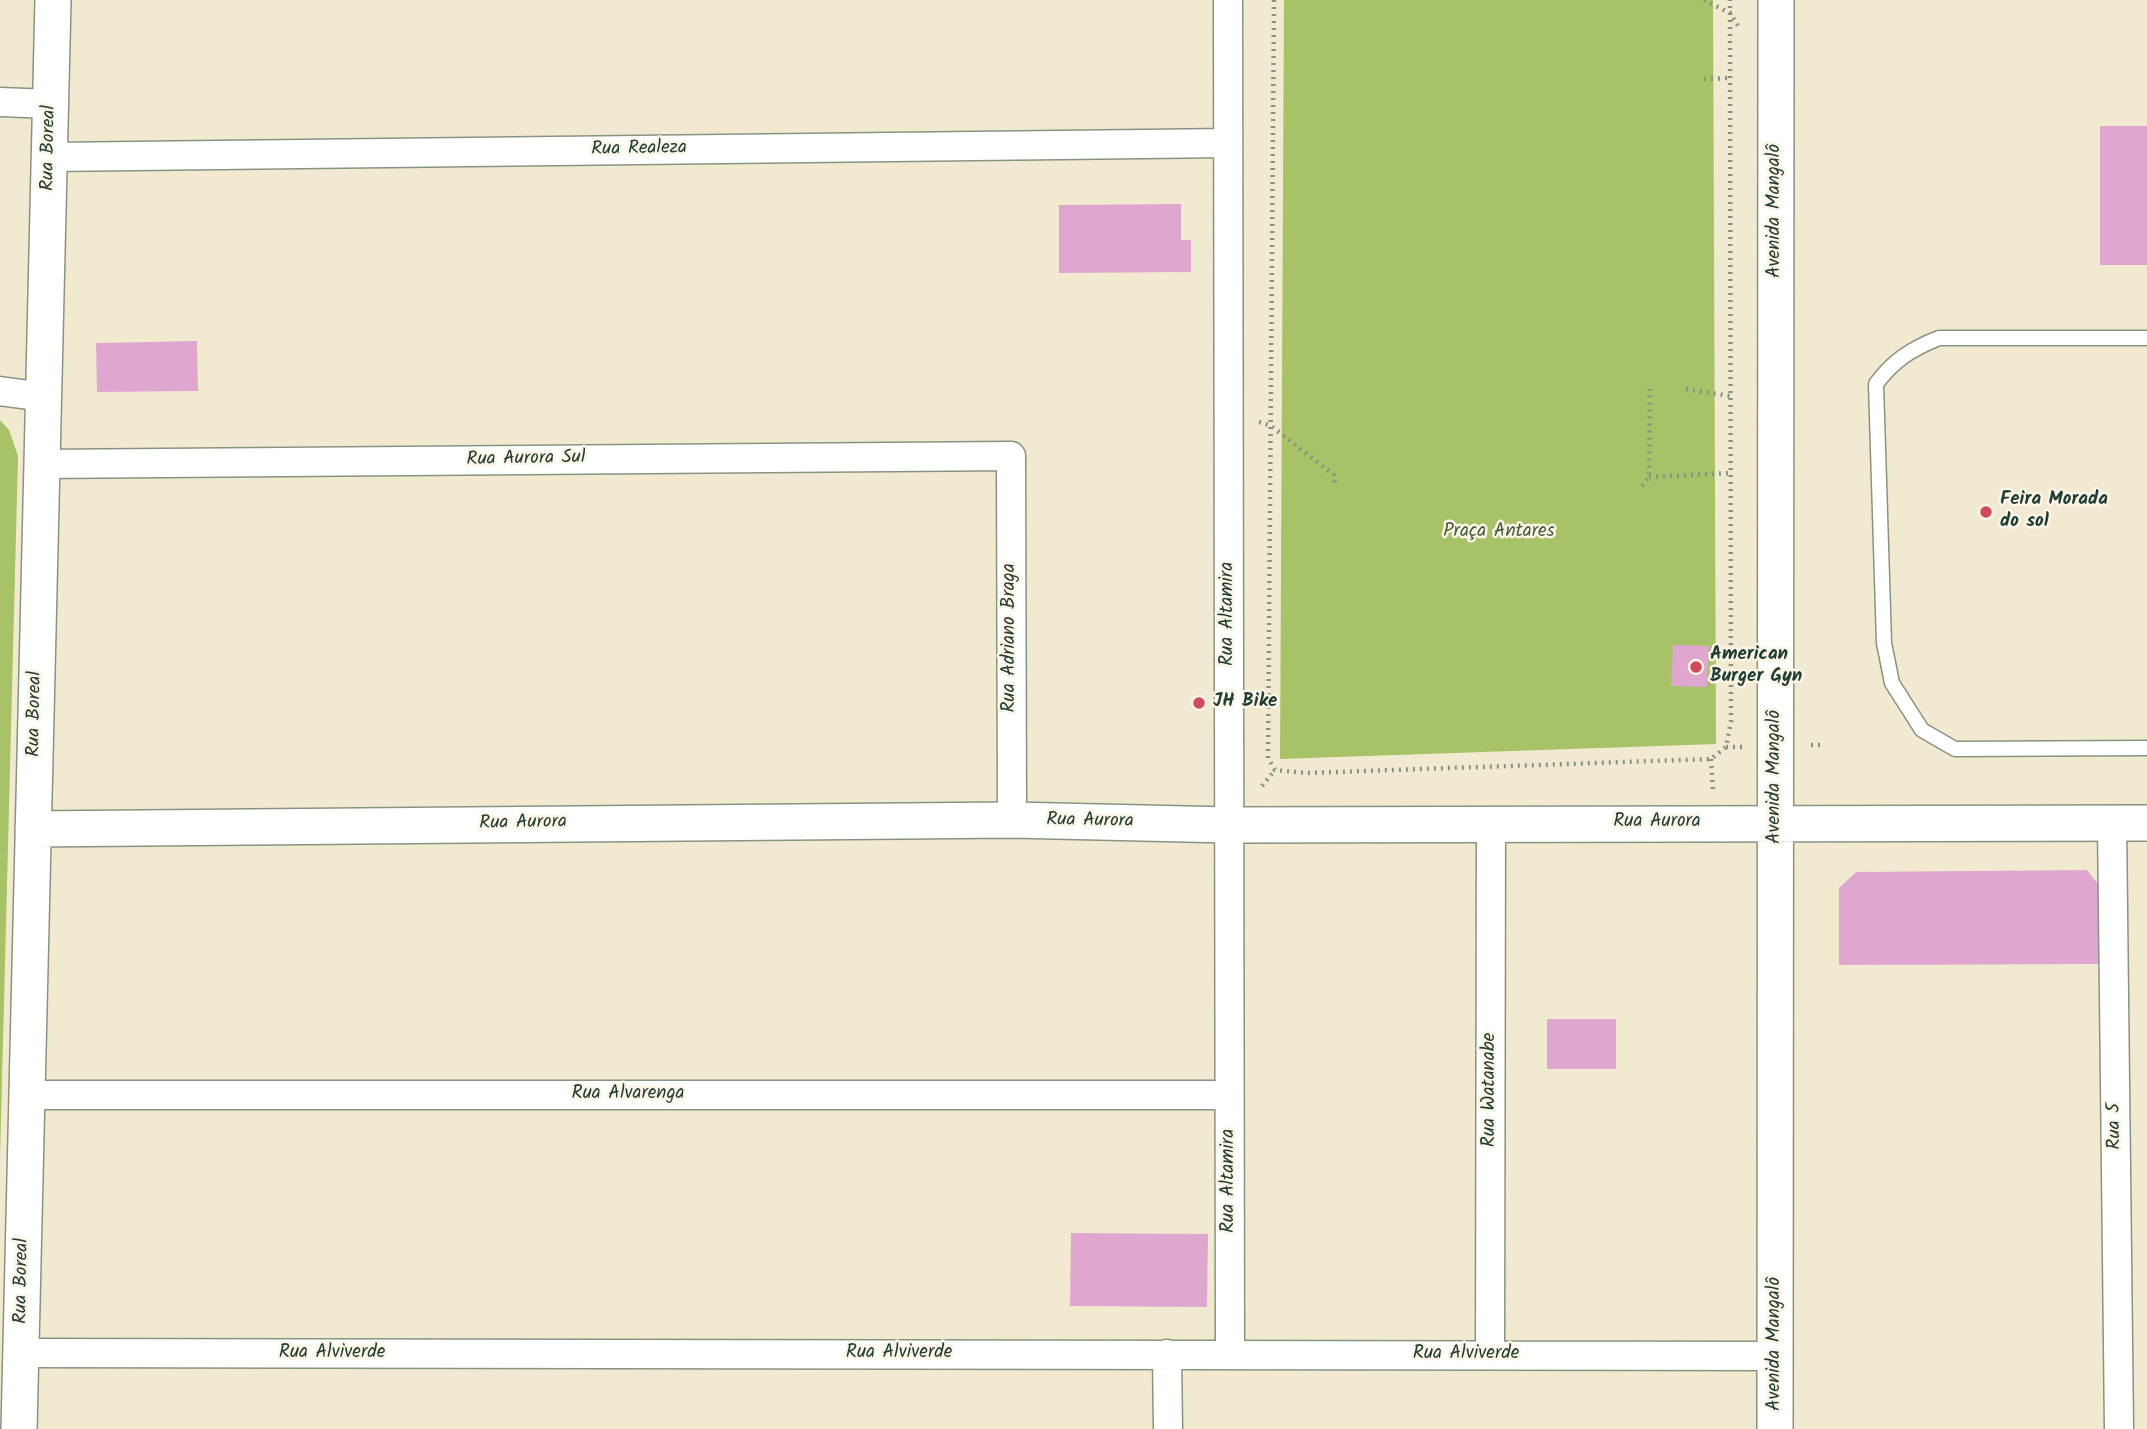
<!DOCTYPE html>
<html>
<head>
<meta charset="utf-8">
<style>
  body { margin:0 }
  canvas { display:block; background:#f1ead0 }
</style>
</head>
<body>
<canvas width="2147" height="1429"></canvas>
<script>
const g = document.querySelector('canvas').getContext('2d');
g.lineJoin = 'round';
function fillPath(path, color) { g.fillStyle = color; g.fill(path, 'evenodd'); }
function strokePath(path, color, width, dash) { g.strokeStyle = color; g.lineWidth = width; g.lineCap = dash ? 'butt' : 'round'; g.setLineDash(dash || []); g.stroke(path); }
function write(font, color, halo, rows, align = 'center') {
  g.font = font + ' Kalam,sans-serif'; g.lineWidth = 5; g.setLineDash([]); g.textBaseline = 'middle'; g.strokeStyle = halo; g.fillStyle = color; for (const [text, x, y, turn = 0] of rows) {
    g.save(); g.translate(x, y); g.rotate((+turn || 0) * Math.PI / 180); g.textAlign = isNaN(turn) ? turn : align; if (halo) g.strokeText(text, 0, 0); g.fillText(text, 0, 0); g.restore();
  }
}
const green = new Path2D(`
  M1284 0H1713L1716 744 1280 759Z
  M0 420 9 430 18 456 0 1159Z`);
const building = new Path2D(`
  M2100 126H2147V265H2100Z
  M1181 204V240H1191V272L1059 273V205Z
  M197 341 198 391 97 392 96 343Z
  M1673 645 1709 646 1707 687 1671 686Z
  M2087 870 2101 888 2100 964 1839 965V888L1856 872Z
  M1547 1019H1616V1069H1547Z
  M1071 1233 1208 1234 1207 1307 1070 1306Z`);
const path = new Path2D(`
  M1274 0 1268 758 1275 770 1306 773 1711 759 1726 747 1731 721 1730 0
  M1704 0 1730 13 1740 29
  M1704 79 1730 78
  M1686 389 1730 396
  M1259 422 1271 426 1334 475 1335 487
  M1649 477 1731 473
  M1642 486 1649 477 1650 389
  M1811 745H1824
  M1726 747H1743
  M1711 759 1713 789
  M1262 786 1275 770`);
const service = new Path2D(`
  M2147 338H1939C1911 349 1893 361 1876 384L1884 643 1892 683 1922 730 1955 749 2147 748`);
const minor = new Path2D(`
  M1228 0 1230 1354
  M0 102 51 104
  M50 157 1228 143
  M0 391 44 397
  M42 464 1011 456 1012 820
  M2112 823 2119 1429
  M27 1095H1229
  M21 1353 1776 1356
  M1167 1354 1168 1429
  M1490 1355 1491 824`);
const tertiary = new Path2D(`
  M33 829 1012 820 1229 825 2147 823
  M19 1429 53 0
  M1775 1429 1776 0`);
const markers = [
  [1986,512,7,"#d1495b"],
  [1696,667,7,"#d1495b"],
  [1199,703,7,"#d1495b"]
];
const streetNames = [
  ["Rua Boreal",50,148,-89],
  ["Rua Realeza",639,150,-1],
  ["Avenida Mangalô",1776,211,-90],
  ["Rua Aurora Sul",526,460,-1],
  ["Rua Altamira",1229,614,-90],
  ["Rua Adriano Braga",1011,638,-90],
  ["Rua Boreal",36,714,-89],
  ["Avenida Mangalô",1776,777,-90],
  ["Rua Aurora",1090,822,1],
  ["Rua Aurora",1657,823],
  ["Rua Aurora",523,824,-1],
  ["Rua Watanabe",1491,1090,-90],
  ["Rua Alvarenga",628,1095],
  ["Rua 5",2116,1126,-91],
  ["Rua Altamira",1230,1181,-90],
  ["Rua Boreal",23,1281,-89],
  ["Avenida Mangalô",1776,1344,-90],
  ["Rua Alviverde",332,1354],
  ["Rua Alviverde",899,1354],
  ["Rua Alviverde",1466,1355]
];
const poiNames = [
  ["Feira Morada",2000,501],
  ["do sol",2000,523],
  ["American",1710,656],
  ["Burger Gyn",1710,678],
  ["JH Bike",1213,703]
];
const parkNames = [
  ["Praça Antares",1499,533]
];
fillPath(green, '#a8c268');
fillPath(building, '#dfa7d0');
strokePath(service, '#889482', 17);
strokePath(minor, '#889482', 31);
strokePath(tertiary, '#889482', 38);
strokePath(path, '#889482', 4.5, [2, 5]);
strokePath(service, '#fff', 14);
strokePath(minor, '#fff', 28);
strokePath(tertiary, '#fff', 35);
for (const [x, y, r, color] of markers) { const dot = new Path2D(); dot.arc(x, y, r, 0, 2 * Math.PI); g.fillStyle = color; g.fill(dot); strokePath(dot, '#fcf5e5', 2.5); }
write('19px', '#1f3d34', '#fcf5e5', streetNames);
write('bold 19px', '#1f3d34', '#fcf5e5', poiNames, 'left');
write('19px', '#415e41', '#fcf5e5', parkNames);
</script>
</body>
</html>
